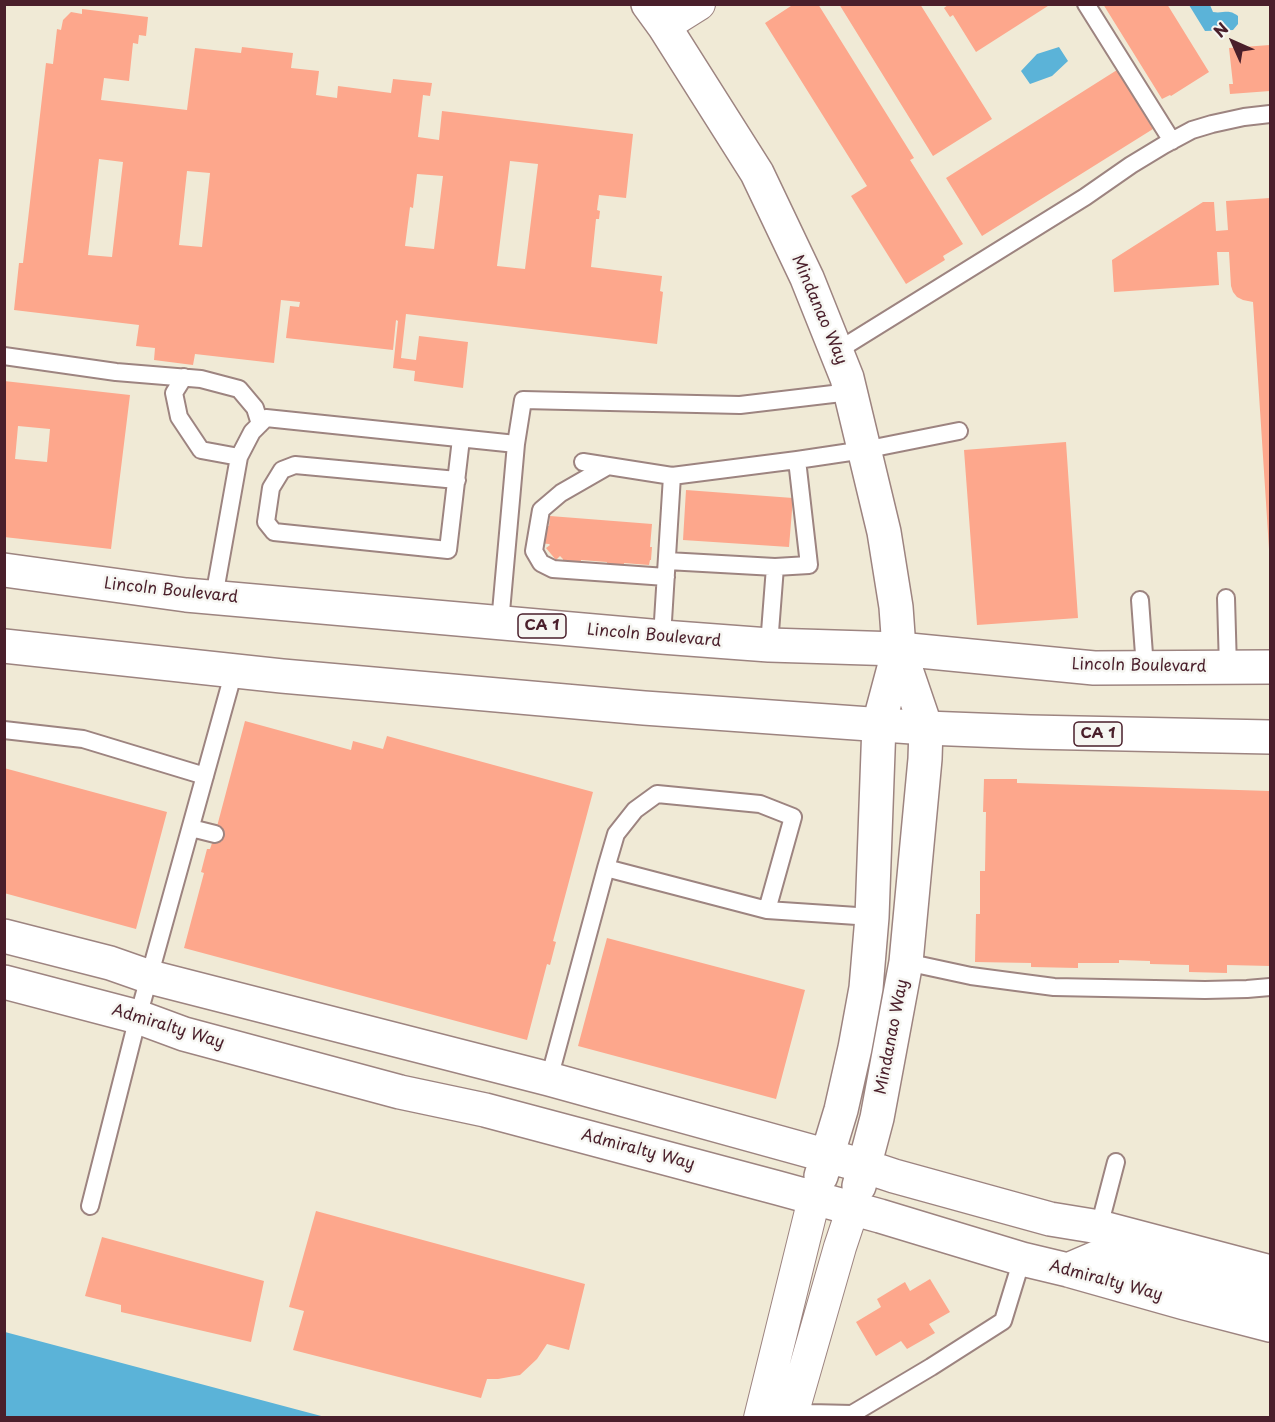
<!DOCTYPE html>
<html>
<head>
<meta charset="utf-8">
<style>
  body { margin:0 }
  #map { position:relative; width:1275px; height:1422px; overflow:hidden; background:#f0ead6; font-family:"Playpen Sans",sans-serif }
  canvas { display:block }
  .frame { position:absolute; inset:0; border:6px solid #4a1f2b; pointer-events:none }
  .north { position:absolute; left:1203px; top:12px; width:60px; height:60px; -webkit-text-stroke:4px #f6f6f2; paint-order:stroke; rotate:315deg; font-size:16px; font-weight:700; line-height:24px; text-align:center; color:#4a1f2b }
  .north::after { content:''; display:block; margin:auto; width:21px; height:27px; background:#4a1f2b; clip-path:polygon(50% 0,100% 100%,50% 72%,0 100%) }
</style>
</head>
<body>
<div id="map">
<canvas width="1275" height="1422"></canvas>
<div class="frame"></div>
<div class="north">N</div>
</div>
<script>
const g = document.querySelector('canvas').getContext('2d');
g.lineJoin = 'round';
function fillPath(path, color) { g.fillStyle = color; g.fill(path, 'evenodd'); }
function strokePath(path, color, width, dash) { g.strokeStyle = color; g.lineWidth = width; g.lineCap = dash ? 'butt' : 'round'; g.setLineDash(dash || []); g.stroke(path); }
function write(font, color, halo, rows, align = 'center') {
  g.font = font + ' "Playpen Sans",sans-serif'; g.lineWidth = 5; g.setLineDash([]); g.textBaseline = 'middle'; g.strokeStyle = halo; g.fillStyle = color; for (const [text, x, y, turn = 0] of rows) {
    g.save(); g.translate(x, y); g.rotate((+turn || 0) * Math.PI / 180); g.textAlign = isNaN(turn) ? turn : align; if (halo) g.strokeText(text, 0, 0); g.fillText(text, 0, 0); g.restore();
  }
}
const water = new Path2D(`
  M1189 5H1210L1213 12C1224 14 1228 8 1238 16V24L1233 30 1205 31Z
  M1059 47 1068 61 1052 76 1030 84 1021 71 1037 54Z
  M4 1332H5L325 1417H5Z`);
const building = new Path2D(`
  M794 4H818L914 158 910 160 963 244 943 256 945 260 906 284 851 196 867 186 765 23Z
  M839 4H920L992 119 933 156Z
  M949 4H1051L976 52 953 15 950 17 944 8Z
  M1103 4H1167L1209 72 1171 96 1170 95 1162 99Z
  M82 9 148 17 146 36 139 35 138 44 133 43 129 81 104 78 101 100 187 110 195 48 241 53 242 47 293 53 291 68 319 71 316 95 337 98 338 86 391 93 393 79 432 83 430 96 423 95 418 137 439 140 442 111 633 134 626 198 599 195 597 210 600 211 599 219H596L591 267 662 276 660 291 663 292 657 344 406 314 401 358 416 360 419 336 468 342 463 388 414 381 415 371 393 368 398 321 396 320 393 350 286 338 290 306 299 307 300 302 281 300 274 363 195 354 193 365 154 360 155 348 136 346 139 325 14 310 19 263H23L46 63 53 64 57 29 61 30 63 20 71 12 82 14ZM99 159 123 162 112 257 88 255ZM510 161 538 164 525 269 497 266ZM187 171 210 173 202 247 179 245ZM417 174 443 176 434 249 405 246 410 207 413 208Z
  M1270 45V91L1230 94 1229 84H1233L1229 48Z
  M1117 70 1153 129 982 236 946 178Z
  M1270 198V549H1269L1253 302 1243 300 1237 297 1233 292 1231 286 1229 252H1217L1219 285 1114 292 1112 260 1203 202H1214L1216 231 1228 230 1226 201Z
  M4 381 130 395 111 549 4 537ZM18 426 50 429 47 462 15 459Z
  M1066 442 1078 618 977 625 964 450Z
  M686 490 793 498 789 547 683 540Z
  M550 516 652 524 650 547H652L651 560H650L649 565 624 563V571L606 570 607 562 581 560 580 569 563 567V559L560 556 556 560 546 548 550 545 549 544 538 543 540 525 549 526Z
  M245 721 351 750 353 741 383 749 387 736 593 792 553 941 556 942 550 965 547 964 527 1040 184 948 204 873 201 872 207 849H210L215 834Z
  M4 768 167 812 136 929 4 893Z
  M984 779H1017V783L1270 791V966L1227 965V973L1189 972V965L1150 964V961L1119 960V963H1078V968L1031 967V963L975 962 976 914H980V871H985L986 812H983Z
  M607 938 805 990 776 1099 578 1046Z
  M316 1211 585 1284 569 1350 547 1344 537 1359 520 1375 498 1379H487L481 1398 293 1350 304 1311 289 1307Z
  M102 1237 264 1281 251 1342 121 1312V1305L85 1296Z
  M930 1279 950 1312 929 1324 935 1333 907 1349 901 1341 876 1356 856 1322 881 1307 877 1299 905 1282 910 1291Z`);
const lane = new Path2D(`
  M1086 4 1172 141
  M837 351 1085 197 1131 165 1164 145 1192 130 1212 124 1244 117 1270 114
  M4 356 116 372 201 379 239 389 255 408 260 424
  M184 377 174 393 179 417 201 450 239 457
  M583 462 672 476
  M608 466 561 493 541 510 534 551 541 563 553 569 666 577
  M457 480 295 465 282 470 271 488 266 522 274 532 448 550 461 439
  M667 561 775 567
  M214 597 239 457 252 432 266 418 516 444
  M1226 598 1228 668
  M1140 600 1145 668
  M500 623 516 444 523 400 740 405 850 392
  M662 637 672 476 797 460 864 450 959 431
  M769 645 775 567 809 565 797 460
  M4 730 83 739 205 776
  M191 828 215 834
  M767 910 872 917
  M906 962 971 976 1054 987 1205 990 1247 989 1270 987
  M549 1079 606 868 616 834 635 810 657 794 760 804 793 817 767 910 606 868
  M90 1206 138 1017 234 671
  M1099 1227 1116 1162
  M794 1409 810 1413 852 1414 931 1367 1003 1321 1022 1259`);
const street = new Path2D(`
  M664 26 699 4
  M760 1418 814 1199
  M791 1418 840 1247 853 1208`);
const secondary = new Path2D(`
  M648 4 664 26 757 173 807 278 847 378 884 532 896 607 899 649 926 728 925 759 906 962 877 1118 859 1186
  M4 936 110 963 150 977 549 1079 864 1166 894 1176 1050 1219 1099 1227 1270 1272
  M4 982 138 1017 184 1034 400 1092 485 1110 778 1188 880 1216 1022 1259 1068 1270 1185 1303 1270 1325
  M821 1176 841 1110 855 1048 866 988 872 917 879 724 899 649
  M1068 1270 1096 1258 1113 1255 1270 1296`);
const highway = new Path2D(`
  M4 570 186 595 662 637 769 645 899 649 1094 668 1270 667
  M4 646 282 676 644 708 926 728 1030 732 1270 737`);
const shields = [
  [542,626,48],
  [1098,734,48]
];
const shieldNames = [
  ["CA 1",542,626],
  ["CA 1",1098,734]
];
const streetNames = [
  ["Mindanao Way",819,310,67],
  ["Lincoln Boulevard",171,591,6],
  ["Lincoln Boulevard",654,636,5],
  ["Lincoln Boulevard",1139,666,1],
  ["Admiralty Way",168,1027,17],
  ["Mindanao Way",892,1037,-79],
  ["Admiralty Way",638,1150,15],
  ["Admiralty Way",1106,1281,15]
];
fillPath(water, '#5bb3d8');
fillPath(building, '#fda78c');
strokePath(lane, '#9d8480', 20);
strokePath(street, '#9d8480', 34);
strokePath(secondary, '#9d8480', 36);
strokePath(highway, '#9d8480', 36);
strokePath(lane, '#fff', 16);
strokePath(street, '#fff', 32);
strokePath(secondary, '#fff', 33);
strokePath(highway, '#fff', 33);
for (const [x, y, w] of shields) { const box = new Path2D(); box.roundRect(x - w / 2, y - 12, w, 24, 4.5); g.fillStyle = '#f6f6f2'; g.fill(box); strokePath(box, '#4a1f2b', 1.5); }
write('bold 15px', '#4a1f2b', null, shieldNames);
write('16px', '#4a1f2b', '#f6f6f2', streetNames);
</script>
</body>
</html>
